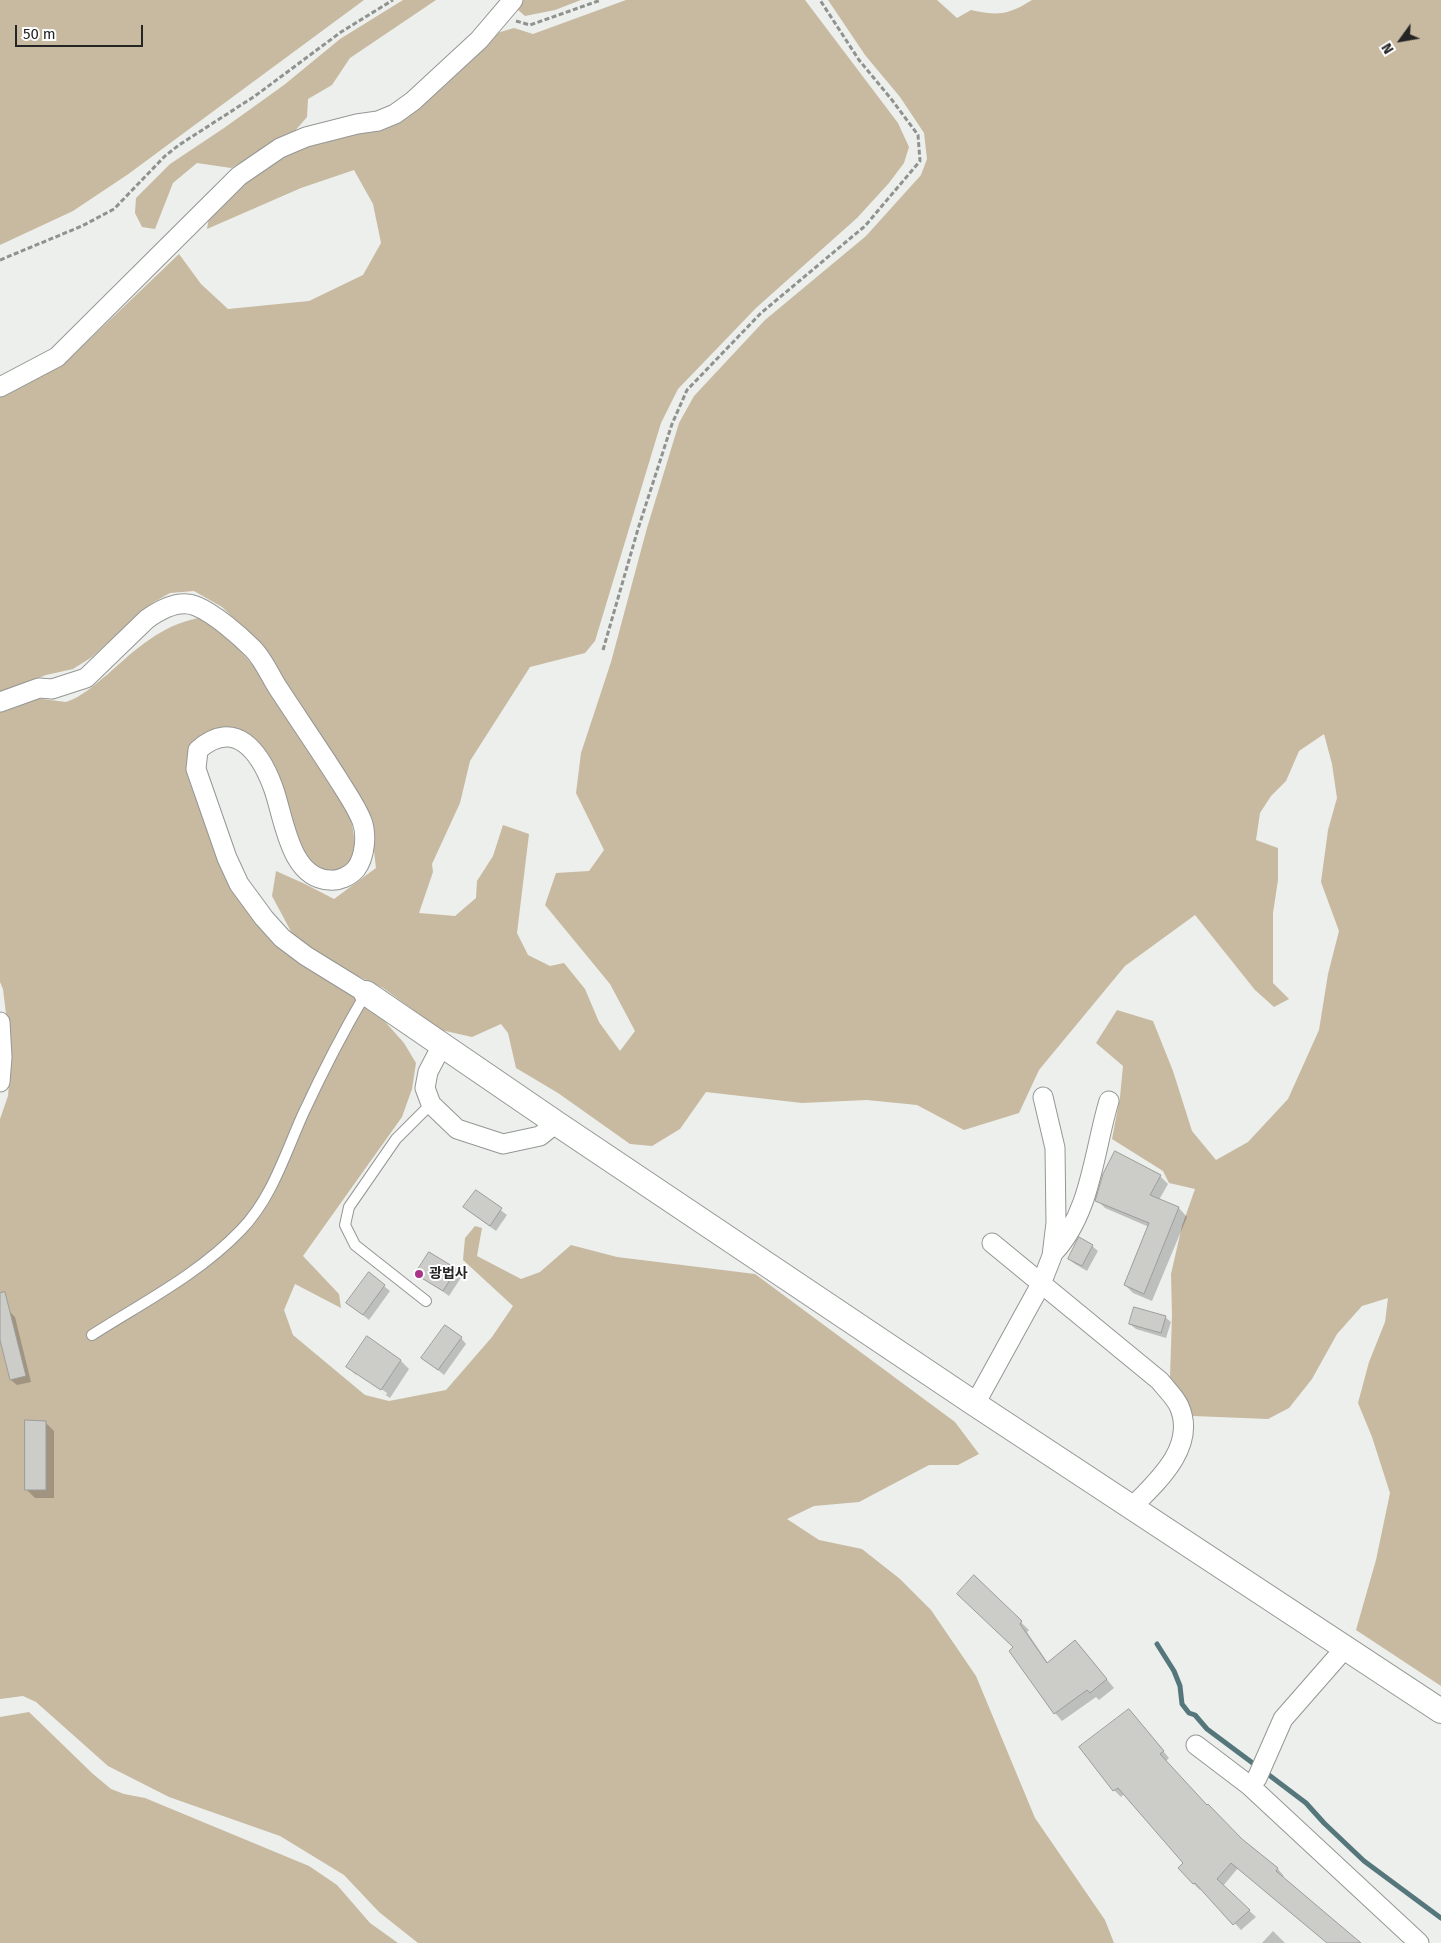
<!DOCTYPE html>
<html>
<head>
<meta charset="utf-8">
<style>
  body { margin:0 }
  #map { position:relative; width:1441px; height:1943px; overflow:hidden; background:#ecefeb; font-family:"Fira Sans",sans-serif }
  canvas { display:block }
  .north { position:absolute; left:1376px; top:15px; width:50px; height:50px; -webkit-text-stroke:4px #fff; paint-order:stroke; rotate:238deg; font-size:14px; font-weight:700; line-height:20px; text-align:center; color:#242524 }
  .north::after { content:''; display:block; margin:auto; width:18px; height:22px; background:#242524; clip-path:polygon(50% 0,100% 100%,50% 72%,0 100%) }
  .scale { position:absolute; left:15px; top:25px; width:128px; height:22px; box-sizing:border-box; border:2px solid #242524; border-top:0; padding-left:6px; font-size:15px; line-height:18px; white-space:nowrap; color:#242524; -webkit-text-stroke:4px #fff; paint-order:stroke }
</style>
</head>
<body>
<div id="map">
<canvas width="1441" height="1943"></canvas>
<div class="north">N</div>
<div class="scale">50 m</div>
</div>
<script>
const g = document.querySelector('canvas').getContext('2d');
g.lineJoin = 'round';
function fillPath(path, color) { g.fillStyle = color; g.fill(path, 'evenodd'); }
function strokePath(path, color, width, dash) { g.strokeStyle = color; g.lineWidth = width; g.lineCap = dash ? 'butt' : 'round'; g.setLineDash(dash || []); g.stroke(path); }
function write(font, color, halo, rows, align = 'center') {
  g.font = font + ' "Fira Sans","Noto Sans KR",sans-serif'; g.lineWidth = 4; g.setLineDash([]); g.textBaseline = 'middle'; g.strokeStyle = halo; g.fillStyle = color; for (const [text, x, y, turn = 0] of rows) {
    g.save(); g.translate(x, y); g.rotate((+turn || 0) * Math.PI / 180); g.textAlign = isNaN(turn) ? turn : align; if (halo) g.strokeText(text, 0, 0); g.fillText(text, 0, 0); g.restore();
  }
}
const green = new Path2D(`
  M0 0H364L127 175 73 211 0 245Z
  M403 0H436L350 58 332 85 308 99 307 117 294 132 231 168 197 163 173 183 155 229 142 227 135 213 136 198 170 164 224 128 284 85 340 39Z
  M523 0H581L555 10 525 16 517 9Z
  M626 0H805L898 123 909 147 904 163 889 183 857 218 756 308 678 389 661 423 595 641 585 653 530 667 470 761 460 803 432 864 433 872 419 913 455 916 476 898 477 881 493 856 503 825 529 834 517 933 528 955 550 966 564 963 585 989 599 1022 620 1051 635 1031 610 984 545 905 556 873 589 871 604 850 576 793 581 753 611 662 647 528 679 423 694 396 765 320 866 236 921 175 927 159 924 133 900 97 865 55 828 0H937L957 18 971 10C998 16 1008 15 1032 0H1441V1686L1356 1630 1376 1560 1390 1493 1372 1437 1358 1403 1369 1362 1385 1322 1388 1298 1362 1306 1337 1334 1312 1379 1289 1408 1268 1419 1193 1416 1170 1378 1172 1315 1171 1274 1182 1226 1195 1189 1169 1183 1163 1171 1112 1139 1120 1097 1123 1066 1096 1043 1117 1010 1153 1021 1173 1071 1192 1131 1216 1160 1248 1142 1288 1099 1319 1030 1328 974 1339 931 1321 882 1328 830 1337 798 1332 764 1324 734 1299 751 1286 781 1271 796 1260 813 1256 840 1278 848V880L1273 913V983L1289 999 1274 1007 1255 990 1195 915 1125 966 1039 1070 1019 1113 964 1130 917 1105 867 1100 802 1103 706 1092 680 1129 652 1146 630 1144 558 1093 516 1068 508 1033 501 1024 472 1037 441 1030 383 988 335 965 295 939 272 896 276 871 305 884 334 899 376 868 371 826 261 645 222 607 194 591 170 593 152 603 92 657 73 669 46 675 0 693V396L70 358 179 254 201 284 228 309 309 301 363 275 381 243 373 204 354 170 301 188 207 229 209 217 247 180 290 149 360 133 386 128 427 101 497 33 514 28 533 34Z
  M198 618C210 623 220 630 229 639 264 674 293 720 319 761 328 775 338 789 345 803 351 816 359 847 351 859 345 869 332 872 322 874L306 858 268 764 215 730 199 738 189 754 187 775 206 826 240 896 302 960 380 1016 404 1043 416 1063 412 1089 402 1117 303 1256 339 1294 341 1308 295 1284 284 1310 293 1335 365 1395 389 1401 446 1390 492 1337 513 1306 463 1260 465 1238 475 1226 482 1228 477 1256 521 1279 540 1272 571 1245 617 1257 755 1274 955 1422 979 1454 958 1465H929L859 1502 814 1506 787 1519 819 1540 862 1549 900 1579 931 1610 976 1676 1035 1818 1105 1920 1114 1943H418L379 1912 344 1875 280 1836 169 1797 108 1766 36 1702 23 1696 0 1699V1119L8 1096 11 1056 3 989 0 982V711L34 698 66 702C82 697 95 684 108 674 136 649 160 626 198 618Z
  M29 1712 93 1774 111 1789 124 1794 145 1798 309 1866 337 1885 370 1923 398 1943H0V1717Z`);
const shadow = new Path2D(`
  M1160 1176 1168 1184 1159 1200 1179 1208 1187 1217 1152 1301 1133 1293 1125 1285 1149 1227 1105 1208 1097 1200Z
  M476 1191 507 1215 496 1231 470 1212Z
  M1092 1246 1098 1251 1087 1271 1075 1264 1069 1259Z
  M430 1253 462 1276 449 1296 417 1273Z
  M369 1274 390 1291 369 1320 348 1303Z
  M9 1311 15 1317 31 1382 17 1385 11 1380 0 1335V1313Z
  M1165 1317 1171 1322 1166 1338 1136 1329 1130 1324Z
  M367 1338 401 1361 409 1369 390 1398 357 1375 386 1395 387 1393 356 1372V1375L348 1367Z
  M461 1338 466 1344 444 1375 423 1358Z
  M45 1422 54 1431V1498H35L26 1489Z
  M974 1577 1029 1630 1027 1632 1048 1663 1083 1650 1114 1688 1099 1700 1096 1697 1062 1721 1055 1713Z
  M1135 1717 1169 1758 1166 1761 1207 1807 1241 1840 1278 1869 1284 1876 1282 1878 1360 1943H1328L1238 1868 1223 1886 1256 1917 1241 1930 1202 1888 1200 1890 1194 1884 1180 1868 1185 1864 1124 1794 1121 1797 1114 1790 1081 1748Z
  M1273 1931 1285 1943H1262Z`);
const stream = new Path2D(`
  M1157 1644 1174 1671 1180 1686 1182 1704 1189 1713 1195 1715 1207 1729 1258 1767
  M1265 1772 1306 1803 1324 1823 1364 1861 1441 1918`);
const building = new Path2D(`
  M1115 1151 1161 1175 1150 1195 1179 1207 1144 1294 1124 1285 1149 1223 1095 1201 1103 1174Z
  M476 1190 502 1208 490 1226 463 1207Z
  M1079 1237 1093 1245 1082 1266 1068 1259Z
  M429 1252 457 1269 443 1291 415 1274Z
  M369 1272 385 1285 363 1315 346 1303Z
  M5 1292 26 1376 10 1380 0 1340V1293Z
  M1134 1307 1166 1316 1161 1333 1129 1324Z
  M445 1325 462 1337 438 1370 421 1358Z
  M367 1336 401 1360 381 1390 346 1367Z
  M25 1420 46 1421V1490H25Z
  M974 1575 1022 1621 1020 1624 1047 1663 1075 1640 1107 1679 1090 1693 1087 1690 1054 1714 1009 1651 1013 1647 957 1594Z
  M1129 1709 1164 1751 1160 1754 1207 1805 1208 1804 1242 1839 1278 1868 1276 1871 1361 1943H1327L1231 1863 1217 1879 1250 1910 1233 1925 1195 1883 1193 1884 1178 1868 1183 1863 1118 1788 1113 1791 1079 1747Z`);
const path = new Path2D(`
  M516 21 530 25 601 0
  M0 260 82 226 114 209 165 156 179 145 255 96 341 32 393 0
  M603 650 638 529 672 424 687 390 761 313 865 226 920 161 918 135 892 100 859 60 820 0`);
const service = new Path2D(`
  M426 1301 355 1245 345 1225 349 1207 396 1139 431 1104
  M92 1335C142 1303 199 1274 241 1230 272 1198 285 1154 303 1114 322 1073 343 1032 366 993`);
const minor = new Path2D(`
  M0 387 57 357 239 176 280 148 306 137 357 124 378 121 395 114 413 101 479 40 513 0
  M0 702 39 688 52 689 86 678 147 619C161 609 179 599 196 606 215 614 239 635 253 649 264 660 271 678 280 691 299 720 319 749 338 779 346 792 356 806 362 821 367 835 365 857 356 869 350 876 339 881 330 880 289 879 284 816 273 787 260 752 235 717 198 750L196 769 227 858 239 884 264 918 282 938 306 956 366 993
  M0 1022 2 1057 0 1082
  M442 1045 428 1072 425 1088 431 1104 457 1129 503 1144 540 1136 556 1123
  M992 1243 1160 1381C1166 1389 1175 1397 1179 1406 1197 1446 1158 1481 1132 1507
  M1053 1253C1091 1214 1094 1150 1109 1101
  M975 1404 1041 1284 1052 1256 1056 1223 1055 1148 1043 1097
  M1196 1745 1250 1786 1419 1943
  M1250 1786 1257 1778 1283 1719 1346 1647`);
const tertiary = new Path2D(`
  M366 993 556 1123 975 1404 1441 1711`);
const markers = [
  [419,1274,5,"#aa348a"]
];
const poiNames = [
  ["광법사",429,1274]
];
fillPath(green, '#c8b9a1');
fillPath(shadow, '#0003');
strokePath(stream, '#55777c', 5);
fillPath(building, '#ccccc8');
strokePath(building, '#9c9d99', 1);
strokePath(service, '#949794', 12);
strokePath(minor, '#949794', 21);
strokePath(tertiary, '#949794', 26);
strokePath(path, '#909290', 3, [5, 2.5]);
strokePath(service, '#fff', 10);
strokePath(minor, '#fff', 19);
strokePath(tertiary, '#fff', 24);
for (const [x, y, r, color] of markers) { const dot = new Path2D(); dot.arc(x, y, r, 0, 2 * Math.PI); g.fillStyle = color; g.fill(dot); strokePath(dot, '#fff', 2); }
write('bold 14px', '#242524', '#fff', poiNames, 'left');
</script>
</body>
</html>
